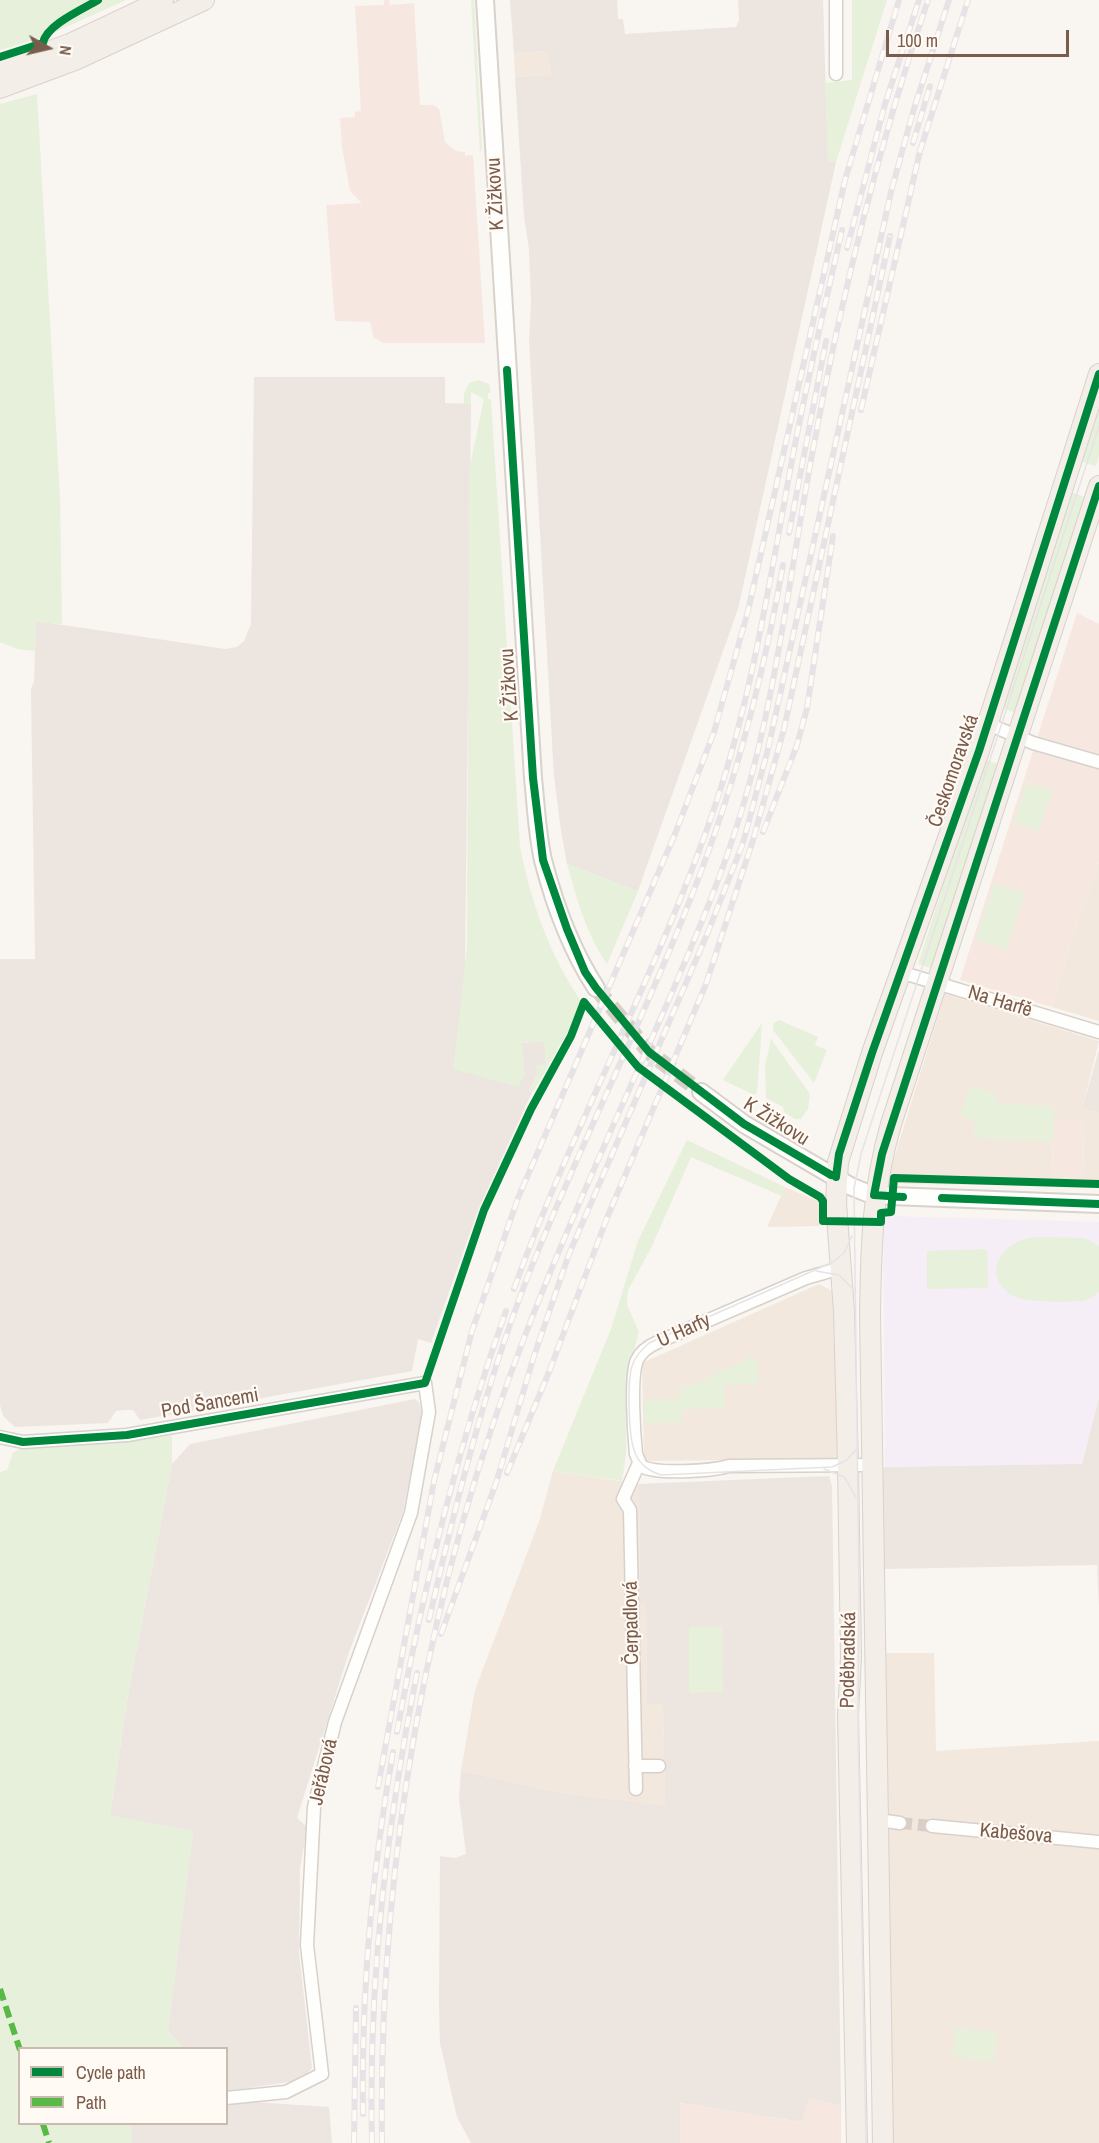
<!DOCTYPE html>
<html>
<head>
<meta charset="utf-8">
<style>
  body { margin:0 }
  #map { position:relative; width:1099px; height:2143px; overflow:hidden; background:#f9f5f0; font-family:"Archivo Narrow",sans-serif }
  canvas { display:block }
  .legend { position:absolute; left:18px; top:2047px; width:210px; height:78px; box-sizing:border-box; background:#fffaf3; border:2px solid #cabbb1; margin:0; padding:8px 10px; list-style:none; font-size:18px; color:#7a5c4d }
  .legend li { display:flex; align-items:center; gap:12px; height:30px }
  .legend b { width:30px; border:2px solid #cabbb1 }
  .north { position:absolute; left:18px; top:18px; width:60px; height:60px; -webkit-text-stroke:4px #fffaf3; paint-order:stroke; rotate:98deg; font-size:16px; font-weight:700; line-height:24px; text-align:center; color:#7a5c4d }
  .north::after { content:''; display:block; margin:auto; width:21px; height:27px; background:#7a5c4d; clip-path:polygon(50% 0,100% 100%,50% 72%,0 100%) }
  .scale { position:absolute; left:886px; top:30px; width:183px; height:27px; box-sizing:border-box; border:3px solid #7a5c4d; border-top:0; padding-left:8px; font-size:18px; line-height:21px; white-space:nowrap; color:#7a5c4d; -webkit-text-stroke:4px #fffaf3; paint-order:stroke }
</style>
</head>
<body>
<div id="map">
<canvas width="1099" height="2143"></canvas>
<ul class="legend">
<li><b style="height:8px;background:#00873e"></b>Cycle path</li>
<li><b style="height:8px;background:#58b947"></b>Path</li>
</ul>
<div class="north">N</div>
<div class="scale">100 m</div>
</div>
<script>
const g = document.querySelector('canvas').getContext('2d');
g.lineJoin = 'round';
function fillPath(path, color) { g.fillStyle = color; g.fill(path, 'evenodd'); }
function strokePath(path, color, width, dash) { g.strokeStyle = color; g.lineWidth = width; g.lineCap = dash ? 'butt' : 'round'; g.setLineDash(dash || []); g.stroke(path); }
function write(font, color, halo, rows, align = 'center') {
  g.font = font + ' "Archivo Narrow",sans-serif'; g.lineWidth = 4.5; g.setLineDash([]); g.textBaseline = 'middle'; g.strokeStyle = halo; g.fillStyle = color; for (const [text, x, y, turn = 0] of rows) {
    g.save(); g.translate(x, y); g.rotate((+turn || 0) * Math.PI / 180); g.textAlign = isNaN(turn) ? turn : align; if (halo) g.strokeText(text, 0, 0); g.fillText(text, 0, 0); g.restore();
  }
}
const residential = new Path2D(`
  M548 51 551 75 515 77 514 53Z
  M1099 862V1021L1052 1007 1072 938Z
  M945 994 1099 1041 1082 1109 1099 1112V1187H1083L1084 1121 1053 1120 1052 1186 909 1184 887 1181Z
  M785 1187 820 1202V1226L767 1227Z
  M819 1284 836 1293 839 1459 644 1461 642 1363Z
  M553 1471 639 1484 640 1603 646 1604 647 1704H663L665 1807 567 1794 461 1771 475 1690 539 1522Z
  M881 1653H934L936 1751 1099 1741V2143H891Z`);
const commercial = new Path2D(`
  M384 0H389L390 5 414 3 420 105H433L439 109 445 142 456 151 465 152V156L473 155 485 343H384L374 338 370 322 335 321 326 205 362 203 350 191 342 147 340 118 355 117V112L361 111 355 6 384 5Z
  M1077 613 1099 624V862L1072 938 1052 1007 960 980Z
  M1053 1119 1084 1121 1083 1187 1052 1186Z
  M809 2098 841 2106V2143H680L679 2103 802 2122Z`);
const industrial = new Path2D(`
  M510 0H617L618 19H623L625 34 736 27 739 20 738 0H823L828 162H836L738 609 638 891 567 864 561 831 554 776 529 341 531 303 529 250 524 216 515 77 551 75 548 51 514 53Z
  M254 377H445V403L471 404 465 969 524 1075 522 1043 545 1041 546 1065 537 1075 529 1090 532 1092 478 1210 431 1343 418 1339 412 1371 140 1420 133 1410H125L116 1411 108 1423 15 1427 3 1416 0 1405V959H35L31 689 34 681 36 621 225 649 237 647 244 641 251 624Z
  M1099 1050V1112L1082 1109Z
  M1099 1397V1607L1097 1565 884 1569 881 1528 883 1469 885 1467 1082 1463Z
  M415 1399 419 1402 422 1414 403 1512 349 1652 297 1818 307 1827 300 1869 299 1953 312 2068 302 2080 227 2091 226 2048H183L168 2031 193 1831 110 1816 128 1695 172 1464 190 1444Z
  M829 1476 832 1486 841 2106 809 2098 802 2122 680 2103V2143H471L457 2117 440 2043 439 2005 440 1856 455 1858 466 1854 459 1799 461 1771 567 1794 665 1806 663 1704H647L646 1604H640L639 1484Z
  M238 2101 329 2107 332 2143H132L131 2124H226L227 2106Z`);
const education = new Path2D(`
  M889 1216 1099 1222V1397L1082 1464 885 1467 883 1221Z`);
const green = new Path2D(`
  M0 0H126L44 37 0 50Z
  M471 0H474L482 149 480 153Z
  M852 0H887L836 162H828L825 83 852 80Z
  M37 94 60 497 62 624 36 622 35 651 17 649 0 642V104Z
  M478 380 489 384 491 393H488V399L491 400 520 847C531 902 549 954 581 1001L567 1033 533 1092 529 1091 537 1075 536 1065 546 1064 544 1041 522 1043 525 1075 518 1087 453 1069 467 947 469 470 484 399 471 392V404H464V394L469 383Z
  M1099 399V455L1096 466 1079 461Z
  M1070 492 1086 497 1017 713 1001 708Z
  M984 759 1000 765 934 969 918 964Z
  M1027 782 1029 786 1033 787 1035 784 1053 790 1038 831 1014 823Z
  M567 864 638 891 607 964C586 934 577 899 567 864Z
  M994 884 1025 893 1006 950 976 939Z
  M779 1020 818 1037 815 1045 827 1050 814 1083 773 1030 774 1023Z
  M762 1023 757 1093 754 1095 723 1080Z
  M771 1039 810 1094 808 1109 801 1119H795L784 1112 783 1107 766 1098 765 1066Z
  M970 1086 998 1095 996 1103 1054 1107 1053 1141 974 1138V1125L978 1122 960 1115Z
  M687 1140 785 1187 782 1196 691 1157 651 1248 628 1290 627 1305 639 1332 627 1377 626 1454 622 1481 553 1471 611 1329 638 1241Z
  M1033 1237 1085 1238 1099 1246V1292C1094 1296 1089 1300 1082 1301 1068 1302 1023 1303 1012 1295 980 1273 1002 1242 1033 1237Z
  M987 1249 988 1288 927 1289V1251Z
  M753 1356 758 1362V1384H724V1408L682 1409V1422L645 1423 644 1400 681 1399V1386H692Z
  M172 1436V1464L128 1695 110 1815 193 1831 168 2031 183 2048H20V2124H131L132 2143H0V1472L7 1470 13 1453 23 1447Z
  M722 1626 723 1692 689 1693V1627Z
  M955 2028 997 2032 994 2062 953 2057Z`);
const minorTunnel = new Path2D(`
  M900 1823 932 1826`);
const secondaryTunnel = new Path2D(`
  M596 988 649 1052 701 1092`);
const minor = new Path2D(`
  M836 74V0
  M988 724 1033 743 1099 762
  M900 972 1099 1032
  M841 1268 806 1278 658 1342C649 1346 641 1351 637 1360 630 1377 634 1434 636 1454L641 1466C657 1475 711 1471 729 1466L873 1465
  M0 1437 23 1442 127 1435 425 1383 429 1412 411 1513 335 1722 314 1807 307 1945 322 2074 286 2092 226 2098
  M635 1766H659
  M636 1789 630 1510 623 1499 639 1463
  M878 1820 900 1823
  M932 1826 1099 1842`);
const secondary = new Path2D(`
  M485 0 533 778C536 805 537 834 543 860 554 903 572 951 596 988
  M701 1092 744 1124 850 1186 867 1193 891 1196 1099 1204`);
const primary = new Path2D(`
  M0 69 70 44 163 0
  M0 88 75 60 204 0
  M857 2143 848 1715 851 1657 848 1465 844 1311 836 1203 838 1162 872 1053 979 751 1099 374
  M883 2143 870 1315C871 1247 872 1190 891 1124L1099 486`);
const tram = new Path2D(`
  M852 1236 844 1253 833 1262 649 1343C642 1350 635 1356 632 1366 627 1382 628 1440 636 1455 641 1466 650 1471 661 1475L832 1467 847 1460 858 1447
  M816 1271 839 1275 856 1292
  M824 1469 844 1477 856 1497
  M866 2143 858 1729 859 1592 854 1188 861 1154 1099 426`);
const rail = new Path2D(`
  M913 143 930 86
  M847 248 885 104 919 0
  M861 410 920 151 968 0
  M789 533 826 341
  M763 832 797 745 807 708 833 536
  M514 1289C573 1124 660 970 716 803 751 698 768 591 788 482 803 397 823 314 842 230
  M507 1473 549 1372 607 1218 706 984 753 840 784 729 890 236
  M429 1620C455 1506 484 1390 526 1281 583 1135 657 995 710 847 743 755 766 661 783 565
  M441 1634 496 1483 534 1356 569 1254 708 932 743 843 768 749 891 192 913 112 949 0
  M397 1732C423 1589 457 1448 506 1311
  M378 1787 434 1481 472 1331 518 1198 675 834 714 732 748 611 845 180 899 0
  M363 2114C361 1993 372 1871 393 1752
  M354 2143 356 2008
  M372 2143C368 1985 386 1828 417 1673
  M382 2143C378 1867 426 1590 526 1333 569 1222 619 1113 667 1004 695 939 723 874 743 806 777 691 790 572 812 455 840 301 878 148 928 0`);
const quiet = new Path2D(`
  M0 1989 20 2050
  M43 2124 49 2143`);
const cycleway = new Path2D(`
  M0 57 43 43C46 25 83 9 98 0
  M507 370 533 778 543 860 567 929 585 972 596 988 649 1052 744 1124 831 1175
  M836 1177 839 1154 872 1053 979 751 1099 374
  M903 1197 874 1195 882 1154 1099 486
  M942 1198 1099 1204
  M0 1437 23 1442 127 1435 425 1383 484 1210 531 1109 571 1036 584 1002 638 1067 789 1179 820 1197 823 1201V1221L881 1222V1213L891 1212 894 1178 1099 1184`);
const streetNames = [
  ["K Žižkovu",496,194,-93],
  ["K Žižkovu",510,685,-94],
  ["Českomoravská",954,771,-71],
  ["Na Harfě",1000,1002,17],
  ["K Žižkovu",776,1122,32],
  ["U Harfy",684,1331,-24],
  ["Pod Šancemi",210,1404,-10],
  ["Čerpadlová",632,1623,-91],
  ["Poděbradská",849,1660,-89],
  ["Jeřábová",324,1772,-77],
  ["Kabešova",1016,1834,5]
];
fillPath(residential, '#f2e8de');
fillPath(commercial, '#f6e8e1');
fillPath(industrial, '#ede5e0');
fillPath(education, '#f6eef6');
fillPath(green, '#e7f0db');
strokePath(minorTunnel, '#d9cfc7', 12, [12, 6]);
strokePath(secondaryTunnel, '#d9cfc7', 16, [16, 8]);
strokePath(minor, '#d7d1cb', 15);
strokePath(secondary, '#d9d2cb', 20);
strokePath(primary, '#dad1cc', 22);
strokePath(minor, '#fefefd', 12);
strokePath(secondary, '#fefefd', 16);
strokePath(primary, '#f3eee8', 20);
strokePath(tram, '#e6e3e7', 1.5);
strokePath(rail, '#e6e3e7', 6);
strokePath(rail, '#fffaf3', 4, [11]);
strokePath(quiet, '#58b947', 6, [12, 6]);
strokePath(cycleway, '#00873e', 8);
write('20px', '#7a5c4d', '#fffaf3', streetNames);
</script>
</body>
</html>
